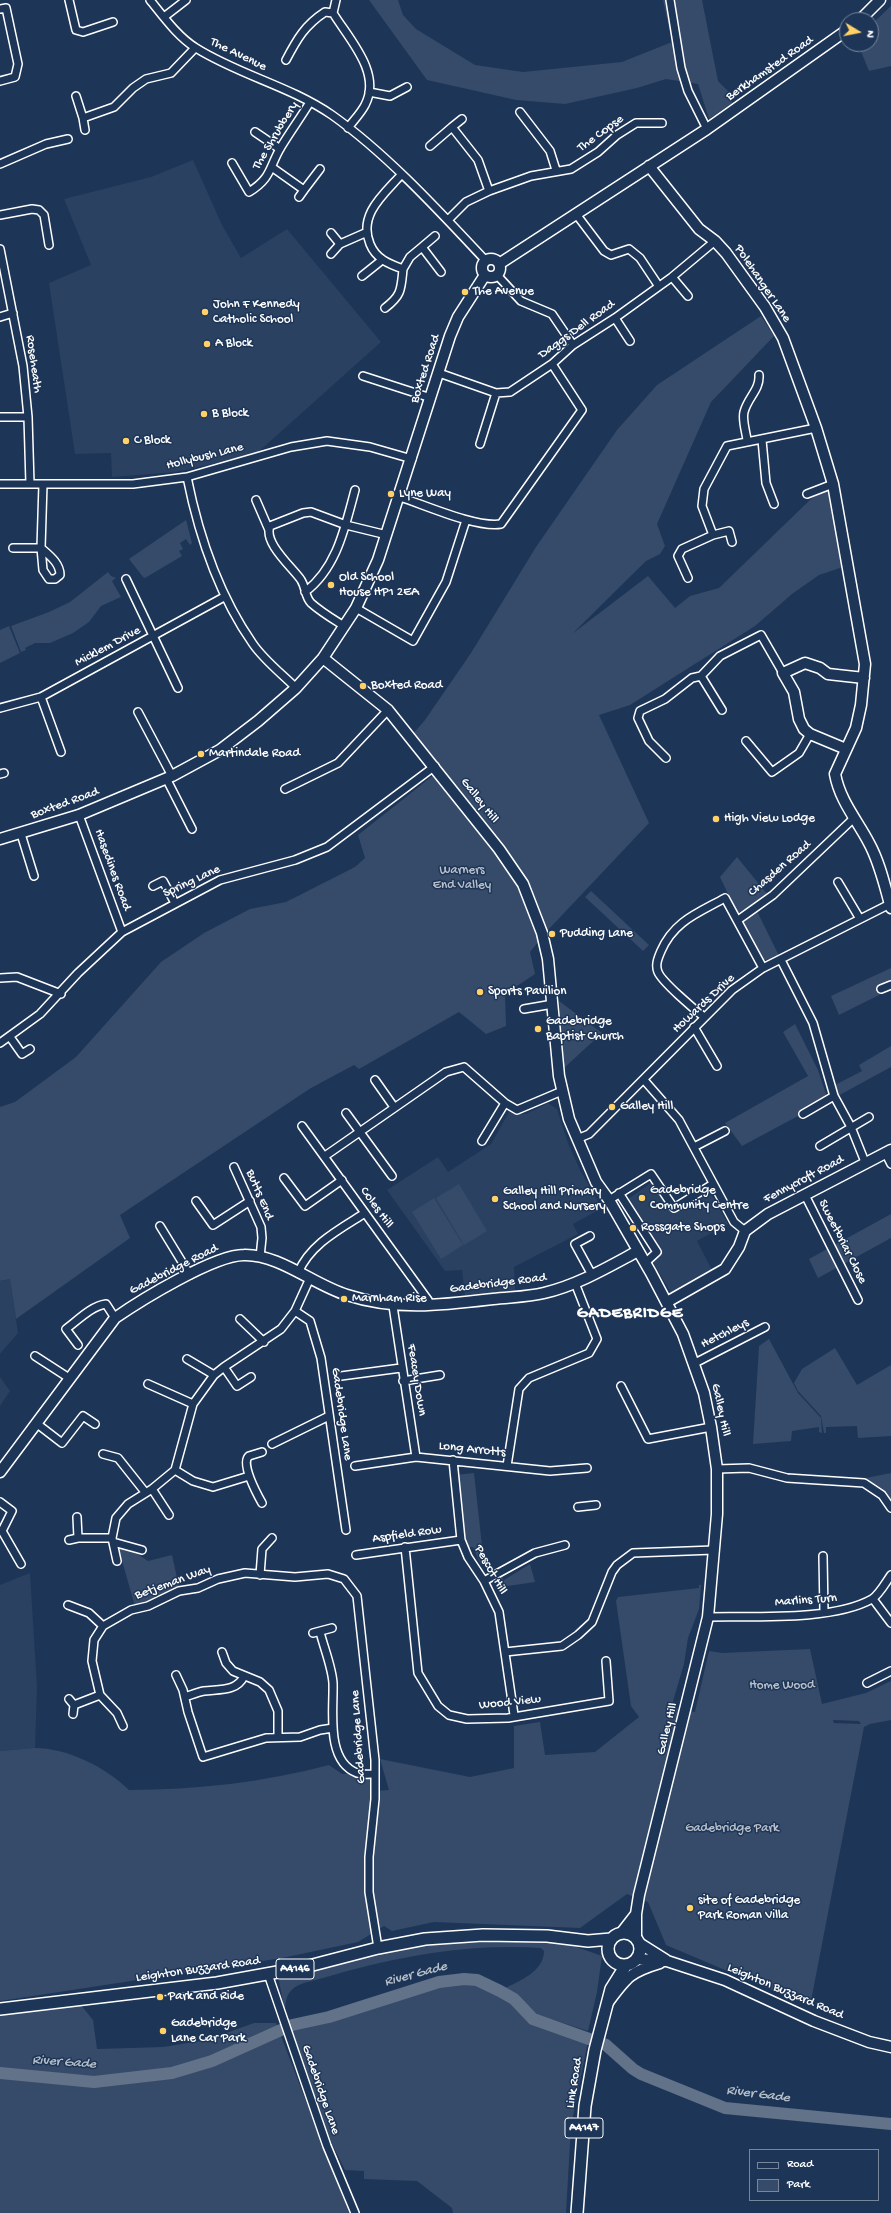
<!DOCTYPE html>
<html>
<head>
<meta charset="utf-8">
<style>
  body { margin:0 }
  #map { position:relative; width:891px; height:2213px; overflow:hidden; background:#1d3557; font-family:"Gochi Hand",sans-serif }
  canvas { display:block }
  .legend { position:absolute; left:749px; top:2149px; width:130px; height:52px; box-sizing:border-box; background:#1d3557; border:1px solid #77869a; margin:0; padding:5px 7px; list-style:none; font-size:12px; color:#fff }
  .legend li { display:flex; align-items:center; gap:8px; height:20px }
  .legend b { width:20px; border:1px solid #77869a }
  .north { position:absolute; left:839px; top:12px; width:40px; height:40px; box-sizing:border-box; background:#1d3557; border:1px solid #77869a; border-radius:50%; rotate:100deg; font-size:11px; font-weight:700; line-height:16px; text-align:center; color:#fff }
  .north::after { content:''; display:block; margin:auto; width:14px; height:18px; background:#ffd166; clip-path:polygon(50% 0,100% 100%,50% 72%,0 100%) }
</style>
</head>
<body>
<div id="map">
<canvas width="891" height="2213"></canvas>
<ul class="legend">
<li><b style="height:5px;background:#1d3557"></b>Road</li>
<li><b style="height:11px;background:#364b69"></b>Park</li>
</ul>
<div class="north">N</div>
</div>
<script>
const g = document.querySelector('canvas').getContext('2d');
g.lineJoin = 'round';
function fillPath(path, color) { g.fillStyle = color; g.fill(path, 'evenodd'); }
function strokePath(path, color, width, dash) { g.strokeStyle = color; g.lineWidth = width; g.lineCap = dash ? 'butt' : 'round'; g.setLineDash(dash || []); g.stroke(path); }
function write(font, color, halo, rows, align = 'center') {
  g.font = font + ' "Gochi Hand",sans-serif'; g.lineWidth = 3; g.setLineDash([]); g.textBaseline = 'middle'; g.strokeStyle = halo; g.fillStyle = color; for (const [text, x, y, turn = 0] of rows) {
    g.save(); g.translate(x, y); g.rotate((+turn || 0) * Math.PI / 180); g.textAlign = isNaN(turn) ? turn : align; if (halo) g.strokeText(text, 0, 0); g.fillText(text, 0, 0); g.restore();
  }
}
const built = new Path2D(`
  M193 160 222 225 241 258 287 229 381 342 256 454 176 472 112 477 111 453 75 454 49 283 91 265 64 199 151 177Z
  M548 1103 557 1109 568 1143 580 1170 602 1208 573 1224 578 1234 514 1267 515 1292 465 1296 462 1270 445 1271 387 1190 438 1157 448 1172 491 1144 509 1112 515 1114H526Z
  M652 1182 672 1212 710 1192 728 1224 697 1241 714 1274 672 1295 648 1253 657 1248 628 1199Z
  M10 1279 18 1333 0 1354V1281Z
  M0 1377 10 1391 0 1406Z
  M30 1573 37 1687 35 1748 0 1751V1585Z`);
const green = new Path2D(`
  M369 0H398L403 15 416 29 475 65 523 72 622 62 672 42 663 0H702L718 81 731 94 732 103 709 119 698 84 666 79 637 88 565 104 516 100 427 80Z
  M891 6V66L869 71 858 44H871V25Z
  M761 316 774 336 711 402 657 524 665 546 660 554 646 561 572 634 648 576 675 608 690 596 719 588 814 496 828 487 843 567 819 575 792 594 755 626 630 705 599 715 649 823 548 930 530 952 535 974 505 994 506 1026 486 1034 459 1012 359 1069 354 1065 311 1088 120 1215 130 1238 16 1319 10 1279 0 1281V1107L15 1102 76 1057 161 962 204 933 250 909 286 902 355 867 365 858 358 835 440 770 412 735 425 720 471 653 536 547 617 430 657 385Z
  M186 520 192 543 190 545 186 539 180 543 183 549 179 551 182 556 145 578 143 577 129 559Z
  M108 572 111 576 116 578 112 581 121 597 101 606 89 622 73 633 50 643H35L25 648 26 650 21 652 11 626 49 612 70 602Z
  M9 626 20 653 0 663V630Z
  M737 857 768 895 746 910 737 913 720 877Z
  M591 891 649 945 643 951 585 897Z
  M757 911 780 958 764 960 742 921Z
  M891 968V989L839 1015 831 996Z
  M559 1001 602 1033 564 1068Z
  M795 1024 818 1070 828 1100 742 1146 725 1123 808 1076 783 1032Z
  M891 1046V1067L836 1097 833 1086 862 1071 859 1065Z
  M459 1184 487 1231 464 1245 436 1198Z
  M434 1198 463 1245 441 1259 412 1212Z
  M891 1214V1238L818 1278 809 1259Z
  M769 1339 798 1393 821 1418 822 1433 819 1432V1427L792 1431 791 1441 753 1444 759 1346Z
  M835 1348 857 1385 891 1365V1436L858 1438 857 1426 826 1427V1433H824L821 1416 798 1391 794 1383 802 1369Z
  M474 1473 484 1564 481 1565 473 1547H467L462 1530 456 1475Z
  M891 1473V1500L866 1478Z
  M118 1547 130 1549 148 1561 172 1555 179 1587 135 1606Z
  M530 1564 535 1582 501 1587 496 1580 501 1576 504 1580Z
  M699 1585H701L699 1609 688 1638 684 1664 671 1708 695 1712 709 1651 722 1653 810 1649 822 1704 866 1693 891 1681V1720L870 1724 864 1727 810 2006 666 1945 648 1902 627 1894 580 1928 434 1922 392 1931 384 1926 358 1942 282 1958 0 2001V1751C11 1750 23 1749 34 1748 68 1748 105 1767 129 1790 196 1790 265 1782 329 1765L342 1774H353L360 1778H372L375 1791 389 1790 380 1759 470 1777 514 1768V1726L540 1722 545 1755 595 1752 639 1717 631 1706 616 1601 618 1597 699 1588ZM833 1720 859 1721 861 1724 834 1723Z
  M527 1941 568 1944 602 1956 597 1992 588 2031 538 2015 505 1988C520 1981 544 1971 544 1951L541 1948C468 1943 393 1957 323 1978 313 1981 296 1983 290 1992 286 1996 285 2006 285 2012L279 1981 281 1977 381 1951 431 1944Z
  M460 1981 488 1988 509 2001 526 2020 535 2025 588 2040 589 2036 571 2126 566 2213H453L452 2208 417 2181 364 2179V2171L345 2170 325 2130 291 2027 313 2023 436 1985Z
  M76 1999 93 2020 97 2049 163 2047 207 2040 254 2023H276L349 2213H0V2009Z`);
const river = new Path2D(`
  M0 2073 94 2082 172 2073 212 2061 292 2025 329 2017 439 1982 464 1979 477 1980 500 1991 514 1999 533 2019 606 2045 633 2069 641 2074 725 2108 891 2124`);
const street = new Path2D(`
  M69 0 76 30 83 32 113 22
  M150 0C163 16 178 37 196 48 239 75 290 86 332 115 387 154 440 212 486 261
  M670 0 681 68 688 91 707 129
  M0 9 6 8 18 64 15 77 0 81
  M333 13C349 39 382 73 365 105 361 113 353 121 348 128
  M164 17 186 0
  M286 60C297 39 305 25 325 12L333 13 336 0
  M369 92 390 96 407 87
  M76 96 83 118 114 107 133 88 146 79 171 73 195 48
  M520 112 550 151 556 170
  M83 118 85 130
  M452 127 462 119
  M255 132 280 149
  M430 146 452 127 478 160 489 191
  M232 163 249 192C272 178 269 167 281 147 290 132 301 117 310 102
  M0 164 46 144 68 139
  M273 168 304 190 320 169
  M401 175C383 195 358 215 370 244 376 259 389 264 403 269L410 257 422 247 441 272
  M299 197 304 190
  M576 214 604 251 611 255 629 249 640 258 658 285
  M0 215 32 209 39 210 44 215 49 245
  M448 220 466 202 489 191 531 176 571 169 598 152 617 135 636 123H662
  M331 233 340 244 365 233
  M422 247 435 236
  M0 249 23 366 28 417 30 484
  M331 254 340 244
  M497 275 521 301 552 314 573 345
  M362 276 382 260
  M672 277 688 296
  M385 308C402 295 401 289 403 269
  M0 317 13 313
  M615 318 630 341
  M439 373 496 393 510 392 552 364 573 345 615 318 672 277 715 241
  M363 376 431 398
  M0 417H28
  M747 440C746 432 742 420 744 412 748 397 760 390 759 375
  M762 440 766 483 774 504
  M480 444 496 393
  M187 477C199 537 218 594 253 644 264 660 282 674 296 688
  M0 484H133L187 477 291 447 327 441 370 447 412 459
  M807 494 833 484
  M400 497C425 505 476 528 501 524L582 410 552 364
  M256 500 269 530
  M713 535 702 506 704 489 727 446 816 428
  M13 548H41L43 484
  M41 548C49 555 60 563 60 575L55 579H49L43 570Z
  M688 578 678 556 682 549 713 535 729 531 732 542
  M126 579 178 688
  M305 592C337 568 345 527 355 490
  M356 608 413 641 446 582 466 520
  M344 626C333 619 321 612 311 603 305 597 306 588 301 580 293 568 263 543 270 526L303 513 311 512 346 525 387 535
  M701 676 722 710
  M41 697 61 752
  M0 708 41 697 224 597
  M138 712 172 776
  M746 741 772 772 799 753 810 734
  M666 758 649 741 638 718 640 711 665 699 692 678 701 676 720 656 761 635 783 673
  M0 774 4 773
  M166 778 192 829
  M285 789 338 763 388 710
  M79 815 122 932
  M21 834 34 876
  M838 882 860 919
  M153 886 163 881 175 903
  M738 920 773 895 854 818
  M781 960 813 1023 834 1096 851 1127 865 1162
  M0 978 17 977 61 994
  M881 989 891 985
  M524 1009 553 1004
  M704 1017C694 1009 662 982 658 972 655 965 658 958 661 951 674 921 698 913 725 898L763 968
  M694 1027 717 1066
  M10 1037 22 1054 30 1049
  M0 1043 40 1014 78 973 122 932 220 880 295 860 327 847 435 766
  M375 1080 394 1107
  M644 1080 679 1120 734 1222 745 1231
  M346 1113 392 1176
  M803 1114 834 1096
  M302 1126 428 1300 430 1305
  M577 1139 589 1134 732 990 763 968 890 904
  M482 1141 505 1103
  M820 1146 869 1117
  M694 1147 725 1131
  M885 1152 891 1164
  M325 1156 446 1072 464 1067 505 1103 517 1110 562 1091
  M234 1167 261 1227 262 1238 260 1257
  M284 1178 305 1206 342 1180
  M619 1193 657 1252 645 1263
  M805 1195 858 1300
  M609 1200 651 1174 674 1208 713 1184
  M196 1201 213 1225 250 1201
  M160 1226 190 1275
  M590 1236 575 1244 592 1275
  M298 1273C310 1244 340 1229 365 1213
  M393 1306 416 1457
  M295 1311 310 1321 321 1358 346 1530
  M240 1319 264 1342
  M78 1345 66 1329C77 1321 91 1306 106 1304L115 1318
  M35 1356 69 1378
  M187 1359 214 1375
  M695 1363 765 1327
  M224 1367 237 1386 251 1377
  M341 1376 401 1368
  M403 1381 440 1375
  M148 1384 193 1404
  M621 1386 648 1439 711 1427
  M36 1423 62 1443 83 1416 95 1424
  M272 1444 329 1416
  M103 1454 118 1458 145 1492
  M453 1460 461 1540 468 1557 484 1581 499 1612 514 1715
  M355 1466 416 1457 550 1471 587 1468
  M507 1466 519 1389 529 1378 589 1353 597 1339 575 1283
  M717 1469 749 1468 787 1478 864 1483 882 1495 891 1508
  M175 1470 193 1481 213 1487 249 1476
  M152 1489 169 1515
  M0 1502 12 1511 2 1531 21 1564
  M262 1503C257 1494 240 1463 249 1456L262 1452
  M578 1507 596 1505
  M77 1517 78 1538H112
  M69 1540 78 1538
  M113 1542 142 1550
  M405 1547 418 1673 438 1706 449 1715 467 1719 508 1718 609 1701 606 1661
  M356 1555 461 1540
  M823 1556 824 1612
  M117 1561 112 1538 116 1518 128 1504 152 1489 175 1470 193 1404 214 1375 224 1367 281 1329 295 1311 310 1278
  M260 1575 262 1549 272 1538
  M484 1581 535 1553 565 1545
  M873 1599 891 1623
  M68 1605 89 1613 103 1626
  M708 1617C754 1616 833 1621 872 1599 879 1595 886 1582 891 1575
  M320 1632C324 1648 332 1667 333 1683 334 1709 325 1761 357 1773 362 1775 369 1774 375 1774
  M313 1633 332 1628
  M222 1652 226 1663 233 1671 260 1682 269 1690 278 1711V1737
  M505 1652 562 1646 578 1635 592 1622 612 1572 617 1565 633 1553 714 1550
  M176 1675 183 1690 188 1712 203 1757 266 1738 300 1737 320 1730 333 1728
  M867 1683 891 1671
  M185 1697C191 1695 198 1692 204 1691 218 1689 237 1692 244 1676
  M69 1699 74 1705 73 1714
  M74 1705 100 1695
  M123 1726 117 1713 100 1695 92 1661 94 1640 103 1626 131 1610 148 1606 179 1591 198 1588 218 1579 245 1573 295 1577 328 1574 344 1579 357 1596 375 1760V1799L369 1857V1892L378 1948
  M268 1974 327 2146 355 2213`);
const secondary = new Path2D(`
  M860 20 880 0
  M649 166 699 229 715 241 726 253 765 307 783 338 816 428 833 484 865 664 861 705 856 728 835 774C840 801 857 820 869 843 880 863 885 887 891 908
  M482 268a9 9 0 1 1 18 0a9 9 0 1 1-18 0Z
  M499 264 707 129 847 30
  M323 658 388 710 499 849 523 884 542 933 548 959 559 1076 569 1119 596 1182 609 1200 651 1273 683 1334 704 1393 711 1427 717 1469V1514L708 1617 639 1895 636 1914V1937
  M846 749 810 734 804 729 799 719 794 692 783 673 805 663 820 668 828 674 864 678
  M0 839 79 815 172 776 220 750 258 721 296 688 323 658 356 608 378 560 450 336 458 317 485 275
  M667 1302 725 1269 739 1247 745 1231 768 1214 891 1150
  M0 1472 115 1318C141 1300 214 1255 244 1255 279 1254 314 1285 347 1295 396 1311 443 1305 493 1299 510 1297 528 1297 544 1293 578 1285 608 1267 638 1251
  M622 1932 636 1914
  M639 1943 666 1960
  M637 1959 667 1961 725 1980 814 2021 869 2042 891 2047
  M609 2001C627 1977 630 1972 660 1963`);
const primary = new Path2D(`
  M608 1949a16 16 0 1 1 32 0a16 16 0 1 1-32 0Z
  M0 2009 217 1983 305 1967 378 1948 425 1939 483 1935 547 1936 588 1941 611 1939
  M577 2213 585 2106 595 2050 611 1989 626 1965`);
const markers = [
  [465,292,4,"#ffd166"],
  [205,312,4,"#ffd166"],
  [207,344,4,"#ffd166"],
  [204,414,4,"#ffd166"],
  [126,441,4,"#ffd166"],
  [391,494,4,"#ffd166"],
  [331,585,4,"#ffd166"],
  [363,686,4,"#ffd166"],
  [201,754,4,"#ffd166"],
  [716,819,4,"#ffd166"],
  [552,934,4,"#ffd166"],
  [480,992,4,"#ffd166"],
  [538,1029,4,"#ffd166"],
  [612,1107,4,"#ffd166"],
  [642,1198,4,"#ffd166"],
  [495,1199,4,"#ffd166"],
  [633,1228,4,"#ffd166"],
  [344,1299,4,"#ffd166"],
  [690,1908,4,"#ffd166"],
  [160,1997,4,"#ffd166"],
  [163,2031,4,"#ffd166"]
];
const shields = [
  [295,1969,38],
  [584,2128,38]
];
const shieldNames = [
  ["A4146",295,1969],
  ["A4147",584,2128]
];
const streetNames = [
  ["The Avenue",238,55,26],
  ["Berkhamsted Road",770,69,-35],
  ["The Copse",601,134,-36],
  ["The Shrubbery",276,136,-59],
  ["Polehanger Lane",762,284,56],
  ["Daggs Dell Road",577,330,-36],
  ["Roseheath",33,364,82],
  ["Boxted Road",426,369,-72],
  ["Hollybush Lane",205,457,-14],
  ["Micklem Drive",108,647,-28],
  ["Galley Hill",479,801,52],
  ["Boxted Road",65,804,-20],
  ["Chasden Road",780,869,-41],
  ["Hasedines Road",112,870,70],
  ["Spring Lane",192,882,-25],
  ["Howards Drive",704,1004,-43],
  ["Fennycroft Road",804,1180,-28],
  ["Butts End",259,1195,67],
  ["Coles Hill",376,1208,54],
  ["Sweetbriar Close",842,1242,63],
  ["Gadebridge Road",174,1270,-27],
  ["Gadebridge Road",498,1284,-7],
  ["Hetchleys",725,1334,-27],
  ["Feacey Down",416,1380,81],
  ["Galley Hill",720,1410,78],
  ["Gadebridge Lane",341,1414,82],
  ["Long Arrotts",472,1450,6],
  ["Aspfield Row",407,1535,-8],
  ["Pescot Hill",490,1570,61],
  ["Betjeman Way",173,1583,-20],
  ["Marlins Turn",806,1601,-4],
  ["Wood View",510,1703,-6],
  ["Galley Hill",668,1729,-76],
  ["Gadebridge Lane",359,1737,-94],
  ["Leighton Buzzard Road",198,1970,-8],
  ["Leighton Buzzard Road",785,1992,23],
  ["Link Road",575,2083,-81],
  ["Gadebridge Lane",320,2090,71]
];
const poiNames = [
  ["The Avenue",473,292],
  ["John F Kennedy",213,305],
  ["Catholic School",213,320],
  ["A Block",215,344],
  ["B Block",212,414],
  ["C Block",134,441],
  ["Lyne Way",399,494],
  ["Old School",339,578],
  ["House HP1 2EA",339,593],
  ["Boxted Road",371,686],
  ["Martindale Road",209,754],
  ["High View Lodge",724,819],
  ["Pudding Lane",560,934],
  ["Sports Pavilion",488,992],
  ["Gadebridge",546,1022],
  ["Baptist Church",546,1037],
  ["Galley Hill",620,1107],
  ["Gadebridge",650,1191],
  ["Community Centre",650,1206],
  ["Galley Hill Primary",503,1192],
  ["School and Nursery",503,1207],
  ["Rossgate Shops",641,1228],
  ["Marnham Rise",352,1299],
  ["site of Gadebridge",698,1901],
  ["Park Roman Villa",698,1916],
  ["Park and Ride",168,1997],
  ["Gadebridge",171,2024],
  ["Lane Car Park",171,2039]
];
const parkNames = [
  ["Warners",462,871],
  ["End Valley",462,886],
  ["Home Wood",782,1686],
  ["Gadebridge Park",732,1829]
];
const waterNames = [
  ["River Gade",416,1975,-15],
  ["River Gade",64,2063,4],
  ["River Gade",758,2095,7]
];
const districtNames = [
  ["GADEBRIDGE",630,1314]
];
fillPath(built, '#2a4161');
fillPath(green, '#364b69');
strokePath(river, '#617289', 12);
strokePath(street, '#fff', 10);
strokePath(secondary, '#fff', 13);
strokePath(primary, '#fff', 14);
strokePath(street, '#1d3557', 7);
strokePath(secondary, '#1d3557', 10);
strokePath(primary, '#1d3557', 11);
for (const [x, y, r, color] of markers) { const dot = new Path2D(); dot.arc(x, y, r, 0, 2 * Math.PI); g.fillStyle = color; g.fill(dot); strokePath(dot, '#1d3557', 1.5); }
for (const [x, y, w] of shields) { const box = new Path2D(); box.roundRect(x - w / 2, y - 10, w, 20, 3); g.fillStyle = '#1d3557'; g.fill(box); strokePath(box, '#fff', 1); }
write('bold 12px', '#fff', null, shieldNames);
write('13px', '#fff', '#1d3557', streetNames);
write('13px', '#fff', '#1d3557', poiNames, 'left');
write('13px', '#b9c0ca', '#1d3557', parkNames);
write('italic 14px', '#b8c0ca', '#1d3557', waterNames);
g.letterSpacing = '1px';
write('bold 17px', '#fff', '#1d3557', districtNames);
g.letterSpacing = '0px';
</script>
</body>
</html>
